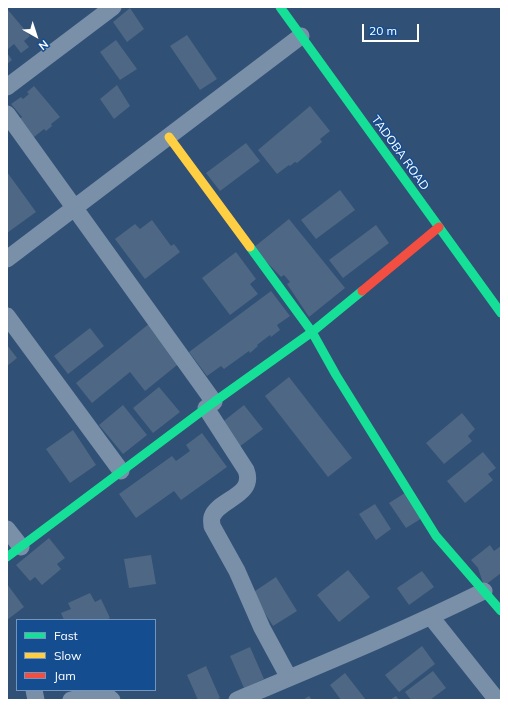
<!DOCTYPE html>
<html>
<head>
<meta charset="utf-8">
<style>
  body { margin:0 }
  #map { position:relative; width:508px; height:707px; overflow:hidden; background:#315075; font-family:Mulish,sans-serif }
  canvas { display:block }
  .frame { position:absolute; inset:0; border:8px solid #fff; pointer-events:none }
  .legend { position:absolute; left:16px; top:619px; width:140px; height:72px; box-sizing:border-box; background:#154d91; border:1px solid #7394bd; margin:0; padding:5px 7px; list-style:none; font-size:12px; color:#fff }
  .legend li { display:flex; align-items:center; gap:8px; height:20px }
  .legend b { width:20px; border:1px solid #7394bd }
  .north { position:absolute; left:16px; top:16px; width:40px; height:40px; -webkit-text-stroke:3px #154d91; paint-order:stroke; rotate:141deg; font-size:11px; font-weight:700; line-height:16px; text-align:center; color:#fff }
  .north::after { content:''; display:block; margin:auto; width:14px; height:18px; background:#fff; clip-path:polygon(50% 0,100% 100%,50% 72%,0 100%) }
  .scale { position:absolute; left:362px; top:24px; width:57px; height:18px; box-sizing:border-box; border:2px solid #fff; border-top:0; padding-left:5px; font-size:12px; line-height:14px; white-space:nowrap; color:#fff; -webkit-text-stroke:3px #154d91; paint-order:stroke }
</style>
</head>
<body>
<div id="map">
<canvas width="508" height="707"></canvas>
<div class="frame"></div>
<ul class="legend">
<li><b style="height:5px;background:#16e098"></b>Fast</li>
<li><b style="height:5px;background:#ffcf43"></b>Slow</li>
<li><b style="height:5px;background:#f24e42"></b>Jam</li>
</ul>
<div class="north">N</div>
<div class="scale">20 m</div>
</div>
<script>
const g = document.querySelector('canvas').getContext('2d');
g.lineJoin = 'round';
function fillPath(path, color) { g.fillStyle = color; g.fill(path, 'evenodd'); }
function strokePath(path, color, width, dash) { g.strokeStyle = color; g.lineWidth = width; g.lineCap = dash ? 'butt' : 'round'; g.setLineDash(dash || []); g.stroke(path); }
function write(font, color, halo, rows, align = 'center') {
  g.font = font + ' Mulish,sans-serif'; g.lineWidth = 3; g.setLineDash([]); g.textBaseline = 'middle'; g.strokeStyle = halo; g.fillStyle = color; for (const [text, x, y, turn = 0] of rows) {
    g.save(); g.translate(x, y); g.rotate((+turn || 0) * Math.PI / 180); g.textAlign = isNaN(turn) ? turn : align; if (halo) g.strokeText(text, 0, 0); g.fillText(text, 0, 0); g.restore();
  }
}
const building = new Path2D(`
  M130 8 144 29 127 42 113 22Z
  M7 10H8L30 36 24 41 29 47 21 53 14 44 7 50Z
  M187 35 217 79 200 90 170 46Z
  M116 40 137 69 120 80 100 52Z
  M7 53 12 60 7 64Z
  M117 85 130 106 114 119 100 99Z
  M34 86 60 117 51 124 52 126 46 131 44 129 34 137 19 119 22 117 11 104 21 97 23 99 29 94 27 92Z
  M310 106 330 131 320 139 322 142 297 163 295 162 290 166 289 165 277 174 258 150Z
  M246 143 260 161 220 191 206 173Z
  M7 172 36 212 7 233Z
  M340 190 355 210 316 239 301 220Z
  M289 219 345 288 309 317 287 284 290 282 284 275 281 277 253 248Z
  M152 220 171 246 174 244 180 252 145 279 115 239 135 224 140 229Z
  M376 225 389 243 343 278 329 260Z
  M236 252 256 279 250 284 258 294 230 315 202 278Z
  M271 291 290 316 277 325 280 330 271 337 270 335 257 345 258 346 250 353 249 351 224 369 221 366 207 376 189 352Z
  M150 323 182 361 145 391 130 372 92 403 76 383Z
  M90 328 104 346 68 374 54 356Z
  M7 345 17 358 7 366Z
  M289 377 352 458 328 477 265 396Z
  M159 387 180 412 153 433 133 408Z
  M123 405 147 435 123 454 99 425Z
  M244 405 263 429 239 447 220 424Z
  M462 413 475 429 468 436 472 441 444 464 426 443Z
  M73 430 96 465 70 483 46 449Z
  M202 433 227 467 181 500 174 491 136 518 119 494 172 456 176 461 190 451 186 445Z
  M483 452 496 468 488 474 493 480 465 503 447 481Z
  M405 493 422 518 406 528 389 503Z
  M375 504 391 529 376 540 359 514Z
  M49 538 65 558 57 564 61 569 42 585 35 577 30 581 16 565Z
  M490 545 494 551 501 546V573L484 586 478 568 471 560Z
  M151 555 156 584 129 588 124 559Z
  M348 570 370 597 339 622 317 595Z
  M422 571 434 587 409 605 397 588Z
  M276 577 297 611 273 626 252 593Z
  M7 584 24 607 7 620Z
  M90 593 95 602 101 599 110 618 106 620H64L61 613 71 609 68 603Z
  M422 646 435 664 399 692 385 675Z
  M250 647 264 679 244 688 230 656Z
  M206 666 220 698 216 700H198L187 675Z
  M433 671 446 688 430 700H411L405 692Z
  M345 673 366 700H341L330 685Z
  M309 696 312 700H303Z
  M396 696 399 700H390Z`);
const street = new Path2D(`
  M7 87 113 7
  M7 114 214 402
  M7 259 301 36
  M7 316 121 471
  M206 408 246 470C256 496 218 499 212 517 211 520 212 523 212 526L237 571 262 628 289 678
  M7 529 21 547
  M431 617 497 700
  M34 690 36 700
  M71 700 101 693 106 695 112 700
  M237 700C320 665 403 631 484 591`);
const fast = new Path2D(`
  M280 7 501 313
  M362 291 312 332 336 375 436 536 501 611
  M7 557 214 402 312 332 250 247`);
const slow = new Path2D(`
  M169 137 250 247`);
const jam = new Path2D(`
  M362 291 439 227`);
const streetNames = [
  ["TADOBA ROAD",400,153,54]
];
fillPath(building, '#4e6784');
strokePath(street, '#7990a8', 17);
strokePath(fast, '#16e098', 9);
strokePath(slow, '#ffcf43', 9);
strokePath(jam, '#f24e42', 9);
write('12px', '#fff', '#154d91', streetNames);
</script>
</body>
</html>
